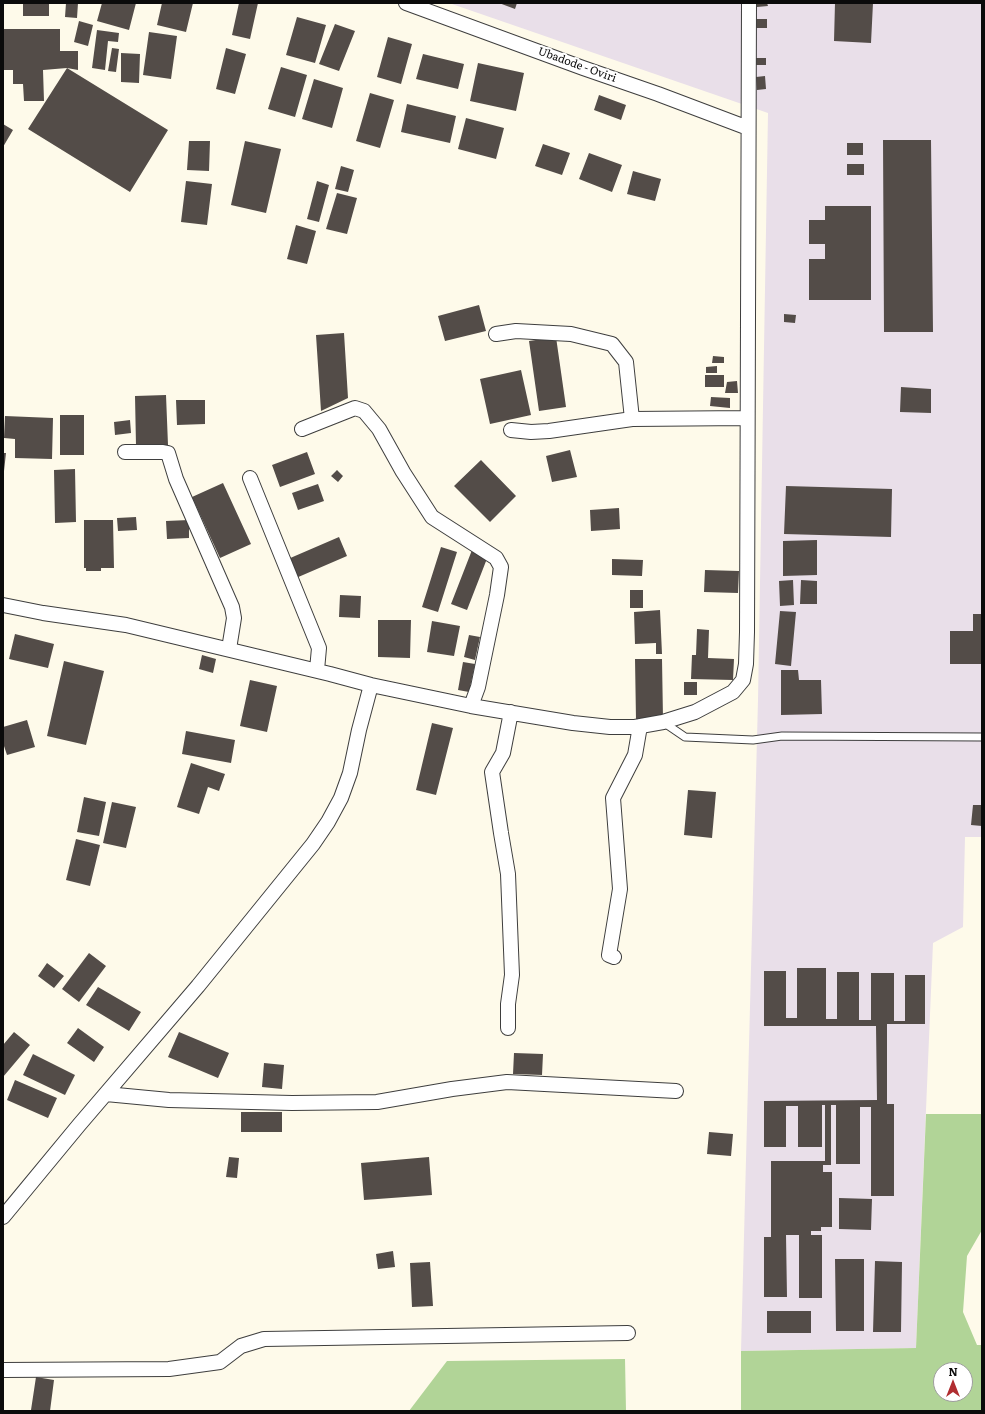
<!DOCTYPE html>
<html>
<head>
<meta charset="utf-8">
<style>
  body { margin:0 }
  #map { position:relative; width:985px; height:1414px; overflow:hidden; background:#fefaea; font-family:Literata,serif }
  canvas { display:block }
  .frame { position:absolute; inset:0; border:4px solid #0b0b0b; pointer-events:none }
  .north { position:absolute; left:933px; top:1362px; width:40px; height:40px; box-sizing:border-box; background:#fff; border:1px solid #9d9d9d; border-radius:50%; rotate:0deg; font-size:11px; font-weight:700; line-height:16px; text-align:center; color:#0b0b0b }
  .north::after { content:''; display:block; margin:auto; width:14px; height:18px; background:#b02d30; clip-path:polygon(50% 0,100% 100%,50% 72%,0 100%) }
</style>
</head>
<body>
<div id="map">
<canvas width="985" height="1414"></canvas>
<div class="frame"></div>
<div class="north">N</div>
</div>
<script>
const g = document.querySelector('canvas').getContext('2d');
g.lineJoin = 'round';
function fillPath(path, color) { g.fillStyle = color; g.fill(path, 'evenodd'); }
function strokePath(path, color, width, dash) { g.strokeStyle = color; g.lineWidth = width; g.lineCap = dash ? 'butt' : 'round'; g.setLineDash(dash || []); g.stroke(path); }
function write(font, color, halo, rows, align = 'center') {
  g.font = font + ' Literata,serif'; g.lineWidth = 4; g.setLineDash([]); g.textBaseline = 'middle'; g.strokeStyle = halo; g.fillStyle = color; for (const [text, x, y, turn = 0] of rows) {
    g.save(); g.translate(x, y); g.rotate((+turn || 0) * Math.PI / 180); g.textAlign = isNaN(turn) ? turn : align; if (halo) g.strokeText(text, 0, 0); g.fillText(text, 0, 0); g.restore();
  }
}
const industrial = new Path2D(`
  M449 3H982V837H965L963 927 933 943 916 1348 741 1351 758 700 768 113Z`);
const forest = new Path2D(`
  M926 1114H982V1230L967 1256 963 1312 977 1345H982V1411H741V1351L916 1348ZM941 1370H965V1394H941Z
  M625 1359 626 1411H409L447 1361Z`);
const building = new Path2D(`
  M66 3H78L77 18 65 17Z
  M102 3H136L129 30 97 21Z
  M162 3H193L186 32 157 25Z
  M239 3H258L250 39 232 35Z
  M499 3H517L515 9Z
  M756 3H767L768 6 757 7Z
  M835 3H873L871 43 834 41Z
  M23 4H49V16H23Z
  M297 17 326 25 315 63 286 55Z
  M755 19H767V28H755Z
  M79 21 93 25 88 46 74 42Z
  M335 24 355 31 339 71 319 64Z
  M3 29H60V51H78V70L67 68 43 70 44 101H24L23 84H13V70H3Z
  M97 30 119 33 118 42 108 41 105 70 92 68Z
  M149 32 177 36 171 79 143 75Z
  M388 37 412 44 401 84 377 77Z
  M112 48 119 49 116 72 108 71Z
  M226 48 246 54 235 94 216 89Z
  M121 53 140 54 139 83 121 82Z
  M423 54 464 64 458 89 416 79Z
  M756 58H766V65H756Z
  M478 63 524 73 516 111 470 101Z
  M281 67 307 75 295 117 268 109Z
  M67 68 168 130 130 192 28 129Z
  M765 76 766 89 757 90 756 77Z
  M314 79 343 88 332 128 302 119Z
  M370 93 394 100 380 148 356 141Z
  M599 95 626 105 621 120 594 110Z
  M407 104 456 116 450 143 401 132Z
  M466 118 504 128 496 159 458 149Z
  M3 124 13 130 3 147Z
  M883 140H931L933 332H884Z
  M189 141H210L209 171 187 170Z
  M245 141 281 149 266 213 231 205Z
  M847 143H863V155H847Z
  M543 144 570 153 562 175 535 166Z
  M589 153 622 165 612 192 579 179Z
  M847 164H864V175H847Z
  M341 166 354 170 348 192 335 189Z
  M633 171 661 179 655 201 627 194Z
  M186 181 212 184 207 225 181 222Z
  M317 181 329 185 319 222 307 219Z
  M337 193 357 198 347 234 326 229Z
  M825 206H871V300H809V259H825V244H809V220H825Z
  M296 225 316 231 307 264 287 259Z
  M479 305 486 331 445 341 438 316Z
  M784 314 796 315 795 323 784 322Z
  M344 333 348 398 321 411 316 335Z
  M556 337 566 407 539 411 529 341Z
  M713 356 724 357V363H712Z
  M717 366V373H706V367Z
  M521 370 531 415 490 424 480 379Z
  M705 375H724V387H705Z
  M737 381 738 393H725L727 382Z
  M901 387 931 389V413L900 412Z
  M166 395 168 445 136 446 135 396Z
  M711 397 730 398V408L710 406Z
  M176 400H205V424L177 425Z
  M60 415H84V455H60Z
  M5 416 53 418 52 459 15 458V439L4 438Z
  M130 420 131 433 115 435 114 422Z
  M570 450 577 477 552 482 546 456Z
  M307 452 315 474 280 487 272 465Z
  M3 453H6L4 471H3Z
  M481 460 516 496 490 522 454 486Z
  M75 469 76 522 55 523 54 470Z
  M337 470 343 476 338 482 331 476Z
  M223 483 251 544 220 558 192 497Z
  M318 484 324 501 298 510 292 493Z
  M786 486 892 489 891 537 784 534Z
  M619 508 620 529 591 531 590 510Z
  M136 517 137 530 118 531 117 518Z
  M84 520H113L114 568H101V571H86V568H84Z
  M189 520V538L167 539 166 521Z
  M339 537 347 556 296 578 288 559Z
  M817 540V575L783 576V541Z
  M441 547 457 552 438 612 422 607Z
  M472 550 488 556 467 610 451 604Z
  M612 559 643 560 642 576 612 575Z
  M705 570 739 571 738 593 704 592Z
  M793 580 794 605 780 606 779 581Z
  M801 580 817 581V604H800Z
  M630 590H643V608H630Z
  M340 595 361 596 360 618 339 617Z
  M660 610 662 654H656V643L635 644 634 612Z
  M780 611 796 612 791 666 775 664Z
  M973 614H982V664H950V631H973Z
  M378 620H411L410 658 378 657Z
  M432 621 460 626 454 656 427 652Z
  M697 629 709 630 708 658 734 659 733 680 691 679 692 655H696Z
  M15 634 54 644 48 668 9 659Z
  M469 635 480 637 475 660 464 657Z
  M202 655 216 659 213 673 199 669Z
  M635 659H662L663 719 636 720Z
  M64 661 104 671 86 745 47 736Z
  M463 662 475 664 469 692 458 690Z
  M781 670H798L799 680H821L822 714 781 715Z
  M250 680 277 686 267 732 240 726Z
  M684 682H697V695H684Z
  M27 720 35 747 7 755 3 743V727Z
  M432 723 453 728 436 795 416 790Z
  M186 731 235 740 231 763 182 754Z
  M191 763 225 774 219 791 208 787 199 814 177 807Z
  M688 790 716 792 712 838 684 835Z
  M84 797 106 802 99 836 77 832Z
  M112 802 136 807 126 848 103 843Z
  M973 805H982V826L971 825Z
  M76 839 100 845 90 886 66 880Z
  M89 953 106 966 79 1002 62 989Z
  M47 963 64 976 54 988 38 976Z
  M797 968H826V1019H837V972H859V1020H871V973H894V1021H905V975H925V1024H887V1104H894V1196H871V1107H860V1164H836V1105H831V1165H823V1172H832V1227H821V1231H811V1235H822V1298H799V1235H786L787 1297H764V1237H771V1161H825V1105H822V1147H798V1106H786V1147H764V1101L877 1100 876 1026H764V971H786V1018H797Z
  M98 987 141 1012 129 1031 86 1005Z
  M78 1028 104 1047 94 1062 67 1043Z
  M14 1032 30 1045 3 1077V1045Z
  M179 1032 229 1053 218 1078 168 1057Z
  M514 1053 543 1054 542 1075 513 1074Z
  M33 1054 75 1075 65 1095 23 1075Z
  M264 1063 284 1065 282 1089 262 1087Z
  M15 1080 57 1098 48 1118 7 1100Z
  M241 1112H282V1132H241Z
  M709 1132 733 1134 731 1156 707 1154Z
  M229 1157 239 1158 237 1178 226 1177Z
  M429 1157 432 1195 364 1200 361 1163Z
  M839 1198 872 1199 871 1230 839 1229Z
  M393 1251 395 1267 378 1269 376 1254Z
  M835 1259H864V1331H836Z
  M875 1261 902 1262 901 1332H873Z
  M430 1262 433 1306 412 1307 410 1263Z
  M767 1311H811V1333H767Z
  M36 1377 54 1380 50 1411 31 1410Z`);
const service = new Path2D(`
  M663 722 685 737 753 740 782 736 982 737`);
const minor = new Path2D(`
  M406 3 583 68 658 94 748 128
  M496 334 516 331 571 334 612 344 626 362 632 419
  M302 429 355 408 364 411 379 429 403 472 432 517 496 558 501 567 497 595 478 687 471 706
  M511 430 531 432 549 431 632 419 747 418
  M125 452H163L168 453 176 479 232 607 234 618 229 649
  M250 478 319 648 317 670
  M3 605 43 613 126 625 330 674 371 685 471 706 573 723 610 727H635L663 722 695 712 733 692 743 680 746 664 747 632 749 3
  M614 957 609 955 620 889 613 798 635 755 640 726
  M508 1028V1004L512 975 508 874 501 833 492 772 503 753 511 712
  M106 1094 169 1100 292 1103 377 1102 452 1089 507 1082 676 1091
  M3 1217 79 1125 198 986 313 844 328 822 341 798 350 773 359 730 371 685
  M3 1370 169 1369 220 1362 241 1346 264 1339 628 1333`);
const streetNames = [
  ["Ubadode - Oviri",577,65,20]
];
fillPath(industrial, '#e9dfe9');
fillPath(forest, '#b1d497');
fillPath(building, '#534c48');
strokePath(service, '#3e3e3e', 9);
strokePath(minor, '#3e3e3e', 16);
strokePath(service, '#fff', 7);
strokePath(minor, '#fff', 14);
write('11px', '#0b0b0b', '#fff', streetNames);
</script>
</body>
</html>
